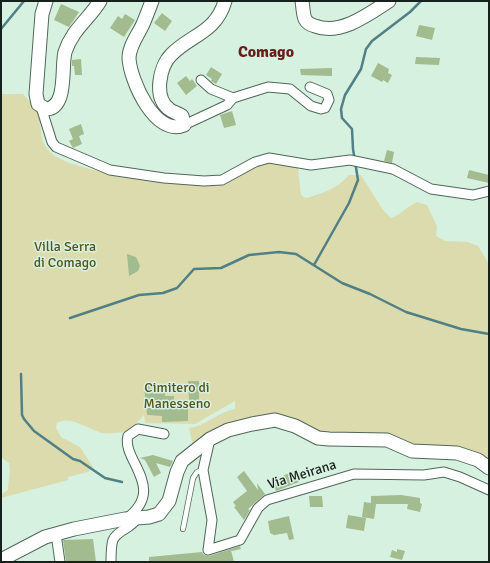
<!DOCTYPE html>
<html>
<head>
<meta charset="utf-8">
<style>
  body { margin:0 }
  #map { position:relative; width:490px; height:563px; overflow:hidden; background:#d7f1e0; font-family:Signika,sans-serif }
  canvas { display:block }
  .frame { position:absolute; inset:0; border:2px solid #17211b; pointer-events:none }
</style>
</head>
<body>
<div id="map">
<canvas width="490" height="563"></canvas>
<div class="frame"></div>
</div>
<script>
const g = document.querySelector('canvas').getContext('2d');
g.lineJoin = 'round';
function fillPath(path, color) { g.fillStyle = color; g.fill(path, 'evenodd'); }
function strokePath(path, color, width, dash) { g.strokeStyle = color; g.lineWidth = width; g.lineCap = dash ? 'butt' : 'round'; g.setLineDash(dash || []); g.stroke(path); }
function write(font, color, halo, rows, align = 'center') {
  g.font = font + ' Signika,sans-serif'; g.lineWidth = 3; g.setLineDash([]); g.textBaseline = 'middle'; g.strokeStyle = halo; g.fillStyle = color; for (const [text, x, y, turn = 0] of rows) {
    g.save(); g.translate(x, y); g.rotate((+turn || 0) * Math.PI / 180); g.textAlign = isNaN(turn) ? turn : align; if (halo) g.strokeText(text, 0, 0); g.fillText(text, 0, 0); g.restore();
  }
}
const green = new Path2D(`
  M1 94H23C27 99 34 105 37 110 45 124 35 136 50 152 68 172 185 188 212 184 228 182 250 163 265 162 274 161 285 164 295 165L298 169 301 195 306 198C323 193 337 189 349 175H361L383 210 391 218C402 214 407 206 417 202L427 205 437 226 436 236 445 241 468 242 478 246 489 264V463L469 452 327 439 284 419 193 446 189 428C206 426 218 412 235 409V401L195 424 145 423 144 415 128 432C119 432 108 435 99 432 86 428 71 416 57 423L56 428 61 437 80 447 93 467 88 472 68 477V480L1 498 2 494 8 490C8 480 11 473 9 463L1 457Z`);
const stream = new Path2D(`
  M1 29 24 1
  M314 265 349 203 358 180 353 149 352 129 342 118 341 109 345 95 361 69 366 49 372 41 410 12 421 1
  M70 318 139 295 163 293 177 288 194 269 221 268 249 255 279 252 296 254 342 283 370 294 406 312 461 329 489 334
  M21 374 22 415 24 419 34 431 73 459 80 461 105 478 122 482`);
const building = new Path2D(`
  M61 4 79 12 69 27 54 20Z
  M162 13 172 21 165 31 154 23Z
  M125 14 135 20 124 37 110 28 118 16 122 19Z
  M419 25 435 28 432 40 416 36Z
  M416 57 440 58 439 65 415 64Z
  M81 59 82 75H75L74 66H72V60Z
  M378 63 389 69 388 73 392 75 388 83 383 80 382 82 371 76Z
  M211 67 222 74 216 84 211 81 212 79 206 75Z
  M332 68V76L301 75 300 69Z
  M186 76 190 81 192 79 197 86 186 95 177 83Z
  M232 111 236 125 224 128 220 115Z
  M81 124 84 134 79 136 82 144 73 148 69 141 73 139 69 129Z
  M387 150 394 152 392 163 384 161Z
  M469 170 489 175V183L467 178Z
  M127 254 136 257 140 266 138 271 129 276Z
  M188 381H199V409L194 408 189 399Z
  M165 385V396H174V401H188V421L162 422V416L147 415 144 386Z
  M153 455 173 461 170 467 156 463 161 473 154 477 145 460 140 458Z
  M244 471 258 490 257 483 265 494 248 509 250 510 244 520 234 507 236 506 233 502 247 491 237 477Z
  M291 473 292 475 297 474 299 482 276 491 273 483 286 480 284 475Z
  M401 495 420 498V503L422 504 420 512 407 509 408 504H376L374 519 362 517 364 502 371 503V496Z
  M309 496H322L323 507H310Z
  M348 515 366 518 364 531 346 528Z
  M289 516 294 539 289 540 287 533 274 535 270 533 268 521Z
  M93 539 96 562H66L63 540Z
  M240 546 241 549 232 551 231 550 234 562H149V557L202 552 204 555 209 556Z
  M397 549 405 551 402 560 390 557 392 550 397 552Z`);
const lane = new Path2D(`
  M183 529 193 478 197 472 203 470`);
const street = new Path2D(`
  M201 80 211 89 233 98
  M41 107 52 142 56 147 110 170 164 178 204 181 222 180 255 162 269 158 311 165 350 160 393 169 431 189 473 195 489 191
  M184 125 227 105 233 98 268 87 290 89 311 106 321 109 325 108 329 100 327 94 310 87
  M210 439 203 470 212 520 208 550 240 540 258 508 267 500 354 474 424 475 444 472 460 477 489 490
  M126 519C168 488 121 460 128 436L138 429 164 434
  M56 534 60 562
  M111 562C111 556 111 545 113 540 118 529 132 529 137 518`);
const secondary = new Path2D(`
  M46 1 42 14 36 94 38 104 46 109C68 108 61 67 65 52 72 30 89 19 100 1
  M152 1C149 9 146 17 143 24 138 35 129 46 129 58 130 80 155 137 184 125L182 116C178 113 172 112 169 109 153 97 160 66 171 55 190 35 216 33 225 1
  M302 1C303 7 303 14 305 19 307 23 311 25 315 26 340 36 369 14 389 1
  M1 560 45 537 74 529 125 519 149 517 159 514 169 501 177 472 182 461 210 439 228 430 252 424 275 420 295 426 318 438 329 439 387 440 412 451 457 453 478 460 489 468`);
const parkNames = [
  ["Villa Serra",65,247],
  ["di Comago",65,263],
  ["Cimitero di",177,388],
  ["Manesseno",177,404]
];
const streetNames = [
  ["Via Meirana",302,475,-17]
];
const quarterNames = [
  ["Comago",266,53]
];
fillPath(green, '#dcdbae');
strokePath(stream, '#508085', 2.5);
fillPath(building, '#a2bb8f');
strokePath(lane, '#4f6758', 6);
strokePath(street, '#4f6758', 11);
strokePath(secondary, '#4f6758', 15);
strokePath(lane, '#fff', 4.5);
strokePath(street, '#fff', 9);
strokePath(secondary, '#fff', 13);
write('14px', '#565319', '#d7f1e0', parkNames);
write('14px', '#17211b', '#d7f1e0', streetNames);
write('bold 16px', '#652117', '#d7f1e0', quarterNames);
</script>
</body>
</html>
